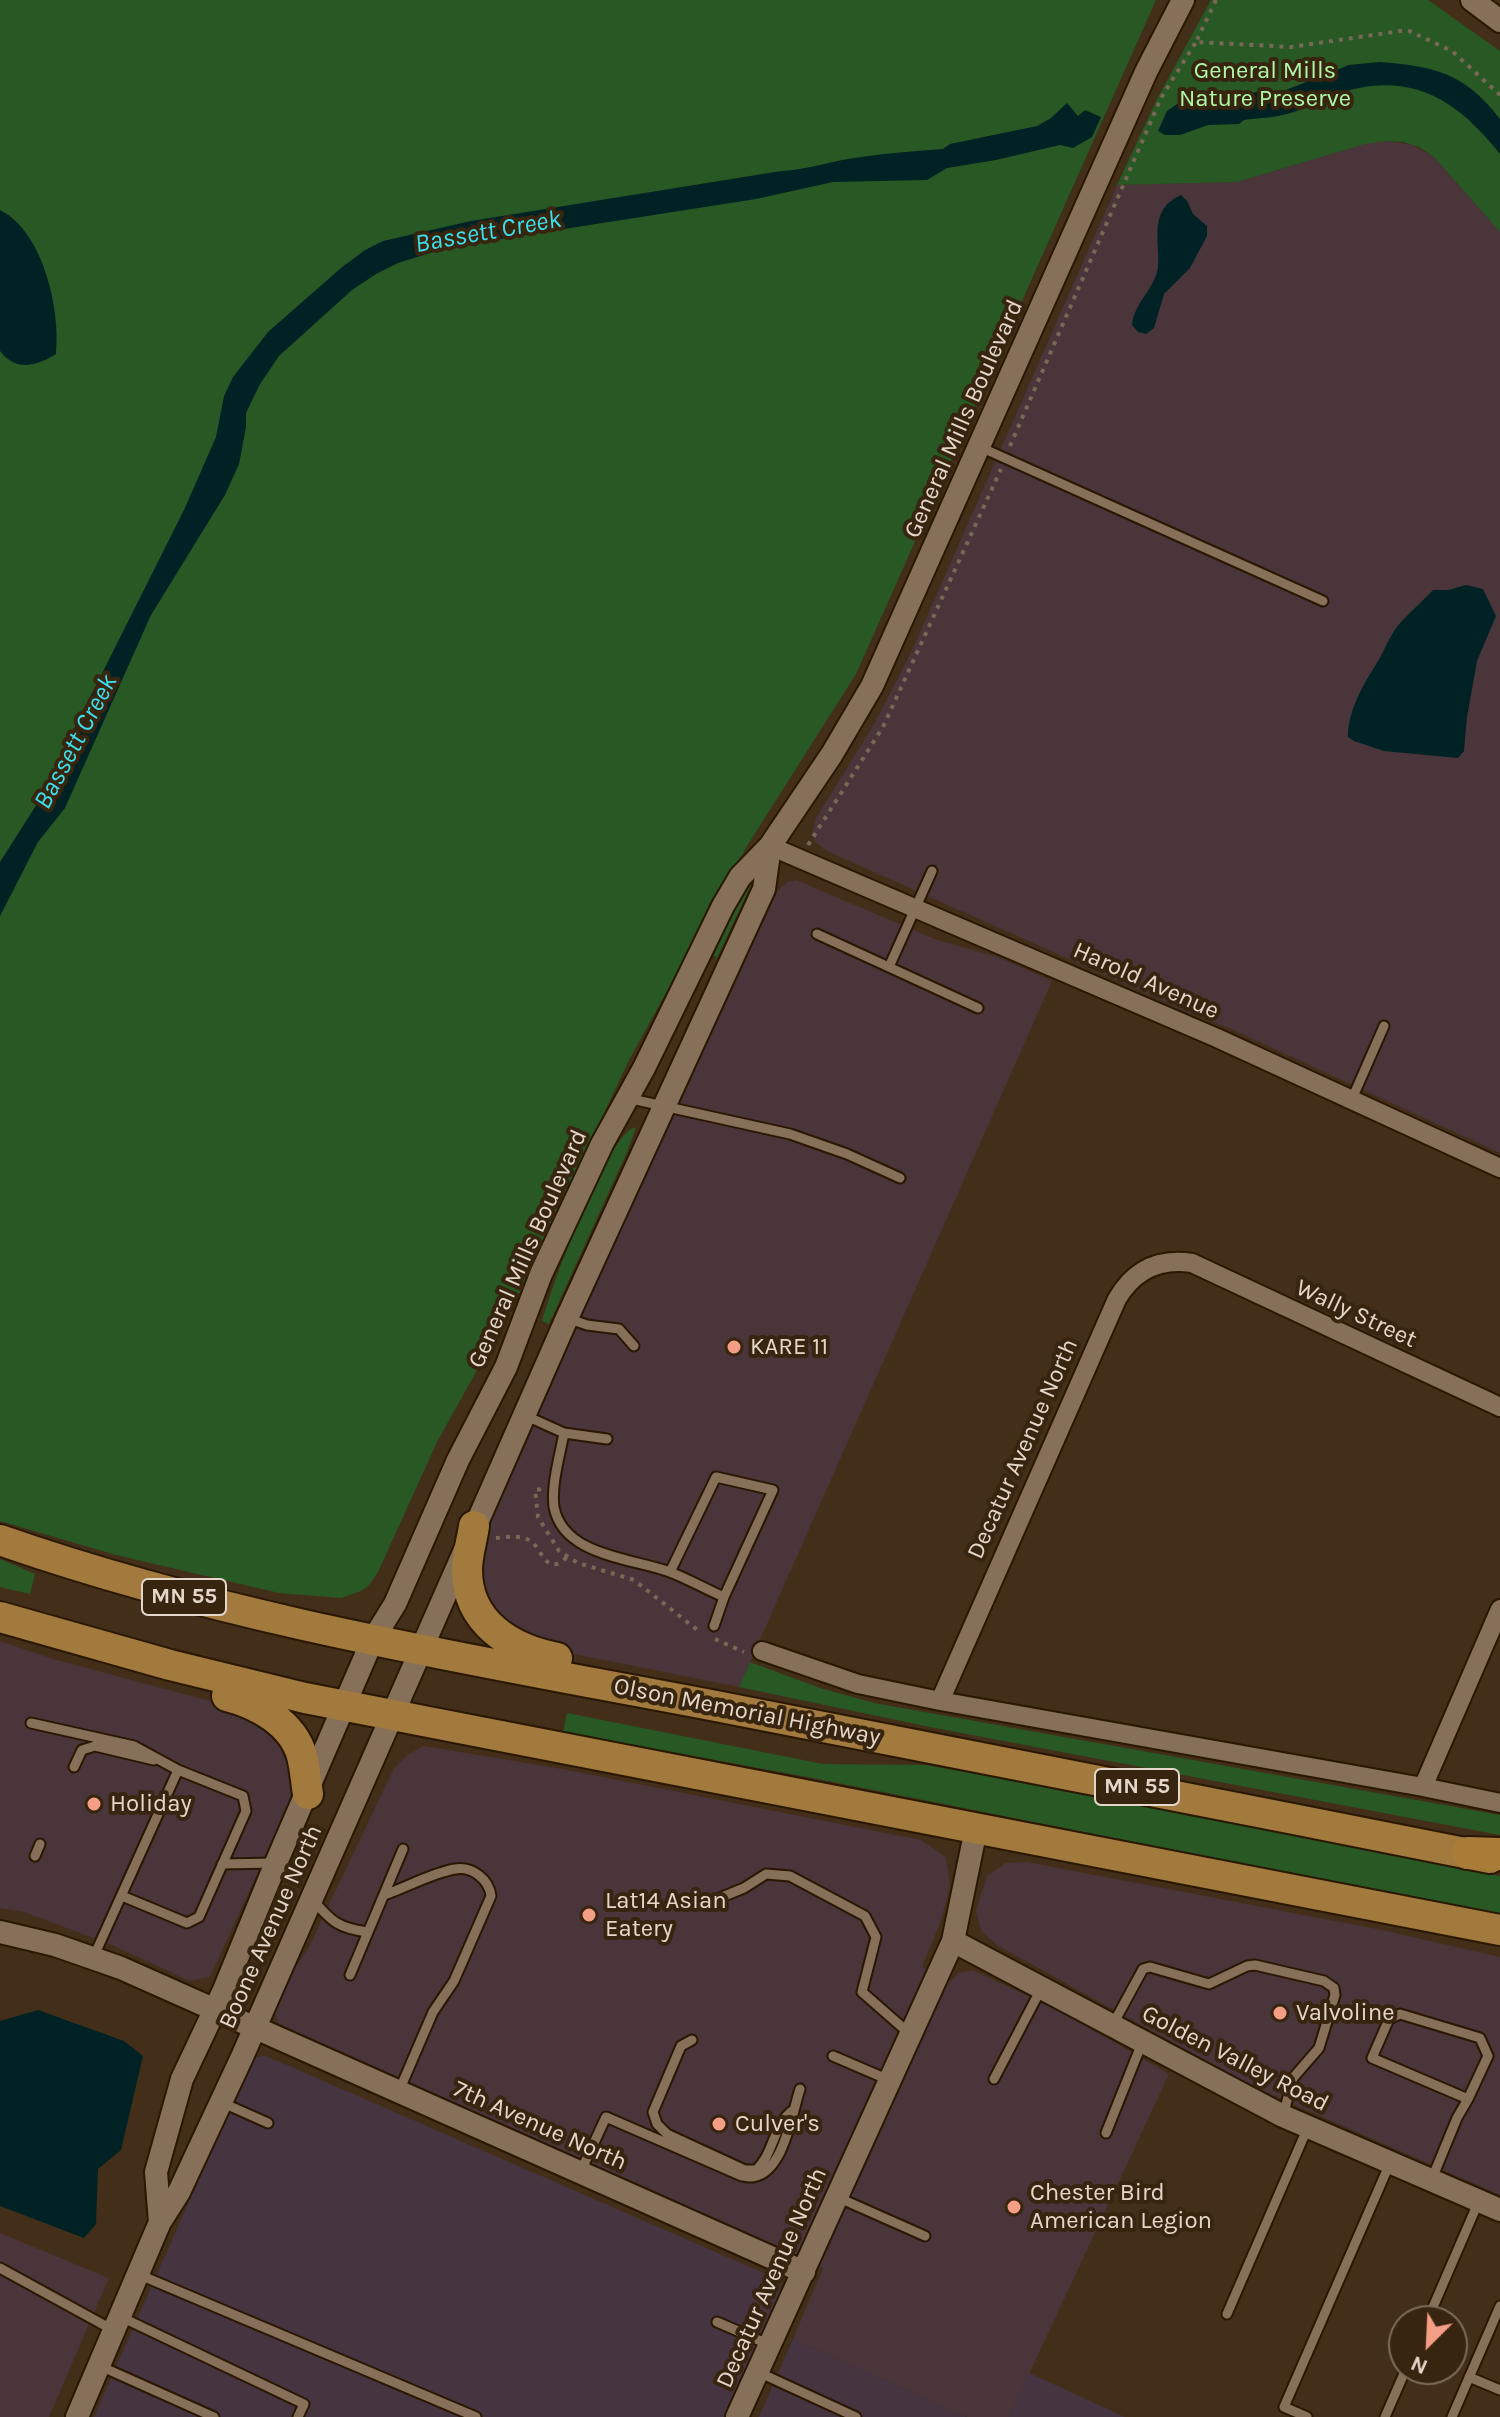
<!DOCTYPE html>
<html>
<head>
<meta charset="utf-8">
<style>
  body { margin:0 }
  #map { position:relative; width:1500px; height:2417px; overflow:hidden; background:#432f19; font-family:Karla,sans-serif }
  canvas { display:block }
  .north { position:absolute; left:1388px; top:2305px; width:80px; height:80px; box-sizing:border-box; background:#38250f; border:2px solid #7d6c5a; border-radius:50%; rotate:204deg; font-size:22px; font-weight:700; line-height:32px; text-align:center; color:#e4d7ca }
  .north::after { content:''; display:block; margin:auto; width:28px; height:36px; background:#f49e86; clip-path:polygon(50% 0,100% 100%,50% 72%,0 100%) }
</style>
</head>
<body>
<div id="map">
<canvas width="1500" height="2417"></canvas>
<div class="north">N</div>
</div>
<script>
const g = document.querySelector('canvas').getContext('2d');
g.lineJoin = 'round';
function fillPath(path, color) { g.fillStyle = color; g.fill(path, 'evenodd'); }
function strokePath(path, color, width, dash) { g.strokeStyle = color; g.lineWidth = width; g.lineCap = dash ? 'butt' : 'round'; g.setLineDash(dash || []); g.stroke(path); }
function write(font, color, halo, rows, align = 'center') {
  g.font = font + ' Karla,sans-serif'; g.lineWidth = 8; g.setLineDash([]); g.textBaseline = 'middle'; g.strokeStyle = halo; g.fillStyle = color; for (const [text, x, y, turn = 0] of rows) {
    g.save(); g.translate(x, y); g.rotate((+turn || 0) * Math.PI / 180); g.textAlign = isNaN(turn) ? turn : align; if (halo) g.strokeText(text, 0, 0); g.fillText(text, 0, 0); g.restore();
  }
}
const commercial = new Path2D(`
  M1387 141 1412 145 1434 157 1500 232V1153L1227 1027 1192 1014 827 851 815 842 812 834 816 818 873 726 911 653 1117 185 1237 182 1364 144Z
  M796 880 937 940 998 957 1052 981 739 1687 544 1648 520 1638 485 1600 479 1567 485 1536 685 1083 777 891 787 882Z
  M0 1641 53 1659 240 1709 290 1749 294 1776 289 1804 210 1977 190 1981 112 1945 24 1912 0 1908Z
  M424 1746 562 1769 921 1840 946 1857 950 1887 941 1920 922 1967 951 1981 959 1973 972 1970 1062 2012 1169 2074 1009 2417H967L793 2339 823 2268 279 2024 274 2012 277 1995 309 1947 394 1768 409 1754Z
  M1027 1862 1382 1930 1500 1957V2195L1248 2084 997 1945 981 1931 976 1911 987 1876 1006 1863Z
  M0 2233 109 2278 49 2417H0Z`);
const industrial = new Path2D(`
  M266 2056 775 2278 780 2285V2295L726 2417H94L248 2068 256 2057Z
  M793 2339 967 2417H759Z
  M1029 2373 1125 2417H1009Z`);
const green = new Path2D(`
  M0 0H1156L856 674 747 846 629 1060 516 1300 437 1442 378 1572 369 1585 361 1591 341 1598 279 1593 116 1555 0 1521Z
  M1211 0H1428L1500 51V232L1434 157 1419 147 1403 142 1387 141 1365 144 1237 182 1117 185 1157 99Z
  M749 883 751 885 717 958 713 955 719 930Z
  M636 1127 627 1152 549 1324 542 1321C552 1287 605 1134 636 1127Z
  M0 1559 35 1574 30 1594 0 1587Z
  M750 1662 820 1688 874 1703 1500 1815V1835L930 1727 739 1687Z
  M567 1713 823 1764 926 1765 1123 1800 1500 1876V1915L813 1778 563 1732Z`);
const water = new Path2D(`
  M1379 62C1434 66 1465 73 1500 119V154C1455 97 1408 69 1333 95 1318 101 1303 110 1287 114 1273 118 1258 118 1244 120L1239 124 1208 125 1180 135H1165L1158 131 1167 111 1177 104 1194 109 1256 92 1286 90 1349 65Z
  M1067 103 1078 116 1085 110 1101 117 1092 137 1073 148 1060 145 996 160 947 168 927 180 833 182 756 199 449 247 398 263 376 274 352 290 279 356 260 384 246 413V427L239 464 225 495 151 615 65 808 38 842 0 916V862L35 807 184 510 216 437 224 396 233 377 268 332 341 268 365 250 383 241 471 221 781 171C808 170 834 160 861 157 889 153 916 151 943 149L950 144 1037 126 1051 118Z
  M1181 195 1187 201 1193 214 1207 226V236L1190 268 1164 294 1154 328 1146 334 1138 332 1132 325C1134 303 1154 290 1158 268 1161 242 1147 210 1181 195Z
  M0 210C43 231 61 310 56 354 37 366 16 372 0 351Z
  M1466 585 1483 589 1496 616 1477 661 1467 717 1464 751 1458 758 1384 751 1354 741 1348 737C1348 711 1362 687 1375 666 1385 651 1389 635 1401 622 1411 611 1423 601 1433 590H1449Z
  M38 2010 124 2041 143 2056 121 2150 98 2169 96 2224 84 2238 0 2206V2021Z`);
const path = new Path2D(`
  M1216 0 1196 42 1291 47 1407 30 1452 51 1500 95
  M1010 446 1161 98 1196 42
  M808 845 883 727 1001 469
  M541 1489 535 1490 538 1517 559 1551 578 1563 634 1580 700 1632
  M496 1538C507 1537 519 1535 529 1540 542 1546 545 1579 567 1557
  M715 1639 744 1652`);
const service = new Path2D(`
  M980 447 1323 601
  M817 934 978 1008
  M889 967 932 871
  M627 1098 790 1134 847 1154 900 1178
  M1352 1099 1384 1026
  M567 1318 587 1325 619 1329 634 1346
  M524 1415 564 1433 607 1439
  M564 1433C560 1455 551 1485 554 1507 563 1555 629 1558 667 1571 687 1578 705 1589 724 1597L773 1490 716 1477 670 1572
  M714 1626 724 1597
  M31 1723 134 1746 178 1770 243 1796 246 1811 199 1917 187 1923 122 1896
  M74 1767 82 1750 95 1746 154 1760
  M35 1856 40 1844
  M222 1864 275 1863
  M384 1895C407 1887 432 1873 455 1869 473 1866 489 1880 491 1896L454 1981 433 2012 399 2091
  M312 1899C332 1922 338 1928 368 1932
  M717 1899 744 1888 766 1874 790 1876 865 1916 876 1937 862 1992 910 2034
  M94 1956 178 1770
  M350 1975 403 1849
  M1112 2026 1143 1969 1150 1967 1209 1984 1247 1966 1255 1965 1324 1981 1334 1988 1335 1995 1319 2048 1293 2078 1283 2116
  M692 2040 681 2046 653 2112 657 2124 667 2134 745 2170H756C774 2154 773 2125 792 2111
  M833 2056 889 2080
  M994 2079 1041 1989
  M223 2103 268 2123
  M1106 2133 1142 2043
  M580 2173 606 2117 742 2176C782 2186 791 2116 800 2089
  M1431 2181 1457 2118 1468 2099 1372 2058 1389 2019 1400 2014 1480 2038 1488 2056 1468 2099
  M837 2197 925 2236
  M0 2268 113 2330
  M140 2275 476 2417
  M1227 2314 1308 2127
  M121 2317 304 2404 298 2417
  M1427 2321 1478 2203
  M717 2322 770 2345
  M100 2366 214 2417
  M758 2372 856 2417
  M1469 2377 1500 2390
  M1307 2417 1284 2407 1390 2163
  M1385 2417 1406 2369
  M1452 2417 1500 2306`);
const minor = new Path2D(`
  M770 846 1217 1038 1500 1168
  M762 1651 858 1684 940 1701 1423 1787 1500 1803
  M940 1701 1117 1299C1134 1270 1159 1258 1192 1263L1500 1407
  M1423 1787 1500 1609`);
const tertiary = new Path2D(`
  M1472 0 1500 21
  M0 1932 55 1945 121 1968 804 2272
  M953 1941 1283 2116 1500 2210
  M160 2222 156 2172 182 2079 224 1990 276 1863 372 1641 395 1604 458 1460 506 1367 541 1274 602 1144 644 1068 723 906 740 877 770 846 832 754 872 686 1146 72 1183 0
  M77 2417 160 2222 179 2192 242 2057 567 1318 764 889 770 846
  M737 2417 953 1941 976 1829`);
const trunk = new Path2D(`
  M474 1526C472 1540 467 1556 467 1570 467 1623 511 1649 557 1658
  M0 1540C232 1621 475 1660 716 1706 974 1755 1232 1807 1490 1858
  M0 1617 170 1665 305 1698 1500 1930
  M227 1696C258 1704 293 1723 302 1756 305 1768 306 1782 308 1794`);
const motorway = new Path2D(`
  M1468 1853 1500 1854`);
const markers = [
  [734,1347,8,"#f49e86"],
  [94,1804,8,"#f49e86"],
  [589,1915,8,"#f49e86"],
  [1280,2013,8,"#f49e86"],
  [719,2124,8,"#f49e86"],
  [1014,2207,8,"#f49e86"]
];
const shields = [
  [184,1597,84],
  [1137,1787,84]
];
const shieldNames = [
  ["MN 55",184,1597],
  ["MN 55",1137,1787]
];
const parkNames = [
  ["General Mills",1265,71],
  ["Nature Preserve",1265,99]
];
const streetNames = [
  ["General Mills Boulevard",964,419,-66],
  ["Harold Avenue",1146,981,24],
  ["General Mills Boulevard",528,1249,-66],
  ["Wally Street",1356,1314,25],
  ["Decatur Avenue North",1023,1449,-66],
  ["Olson Memorial Highway",747,1712,11],
  ["Boone Avenue North",271,1927,-66],
  ["Golden Valley Road",1235,2059,27],
  ["7th Avenue North",540,2126,24],
  ["Decatur Avenue North",772,2278,-66]
];
const poiNames = [
  ["KARE 11",750,1347],
  ["Holiday",110,1804],
  ["Lat14 Asian",605,1901],
  ["Eatery",605,1929],
  ["Valvoline",1296,2013],
  ["Culver's",735,2124],
  ["Chester Bird",1030,2193],
  ["American Legion",1030,2221]
];
const waterNames = [
  ["Bassett Creek",488,232,-10],
  ["Bassett Creek",76,742,-62]
];
fillPath(commercial, '#49353a');
fillPath(industrial, '#463540');
fillPath(green, '#285824');
fillPath(water, '#002225');
strokePath(service, '#291702', 13);
strokePath(minor, '#291702', 22);
strokePath(tertiary, '#291702', 26);
strokePath(trunk, '#291702', 34);
strokePath(motorway, '#291702', 36);
strokePath(path, '#796855', 4, [4, 6]);
strokePath(service, '#877059', 9);
strokePath(minor, '#877059', 18);
strokePath(tertiary, '#877059', 22);
strokePath(trunk, '#a27a3e', 30);
strokePath(motorway, '#a97d38', 32);
for (const [x, y, r, color] of markers) { const dot = new Path2D(); dot.arc(x, y, r, 0, 2 * Math.PI); g.fillStyle = color; g.fill(dot); strokePath(dot, '#38250f', 3); }
for (const [x, y, w] of shields) { const box = new Path2D(); box.roundRect(x - w / 2, y - 18, w, 36, 6); g.fillStyle = '#38250f'; g.fill(box); strokePath(box, '#e4d7ca', 2); }
write('bold 22px', '#e4d7ca', null, shieldNames);
write('24px', '#aef7a7', '#38250f', parkNames);
write('24px', '#e4d7ca', '#38250f', streetNames);
write('24px', '#e4d7ca', '#38250f', poiNames, 'left');
write('italic 26px', '#3bdfee', '#38250f', waterNames);
</script>
</body>
</html>
